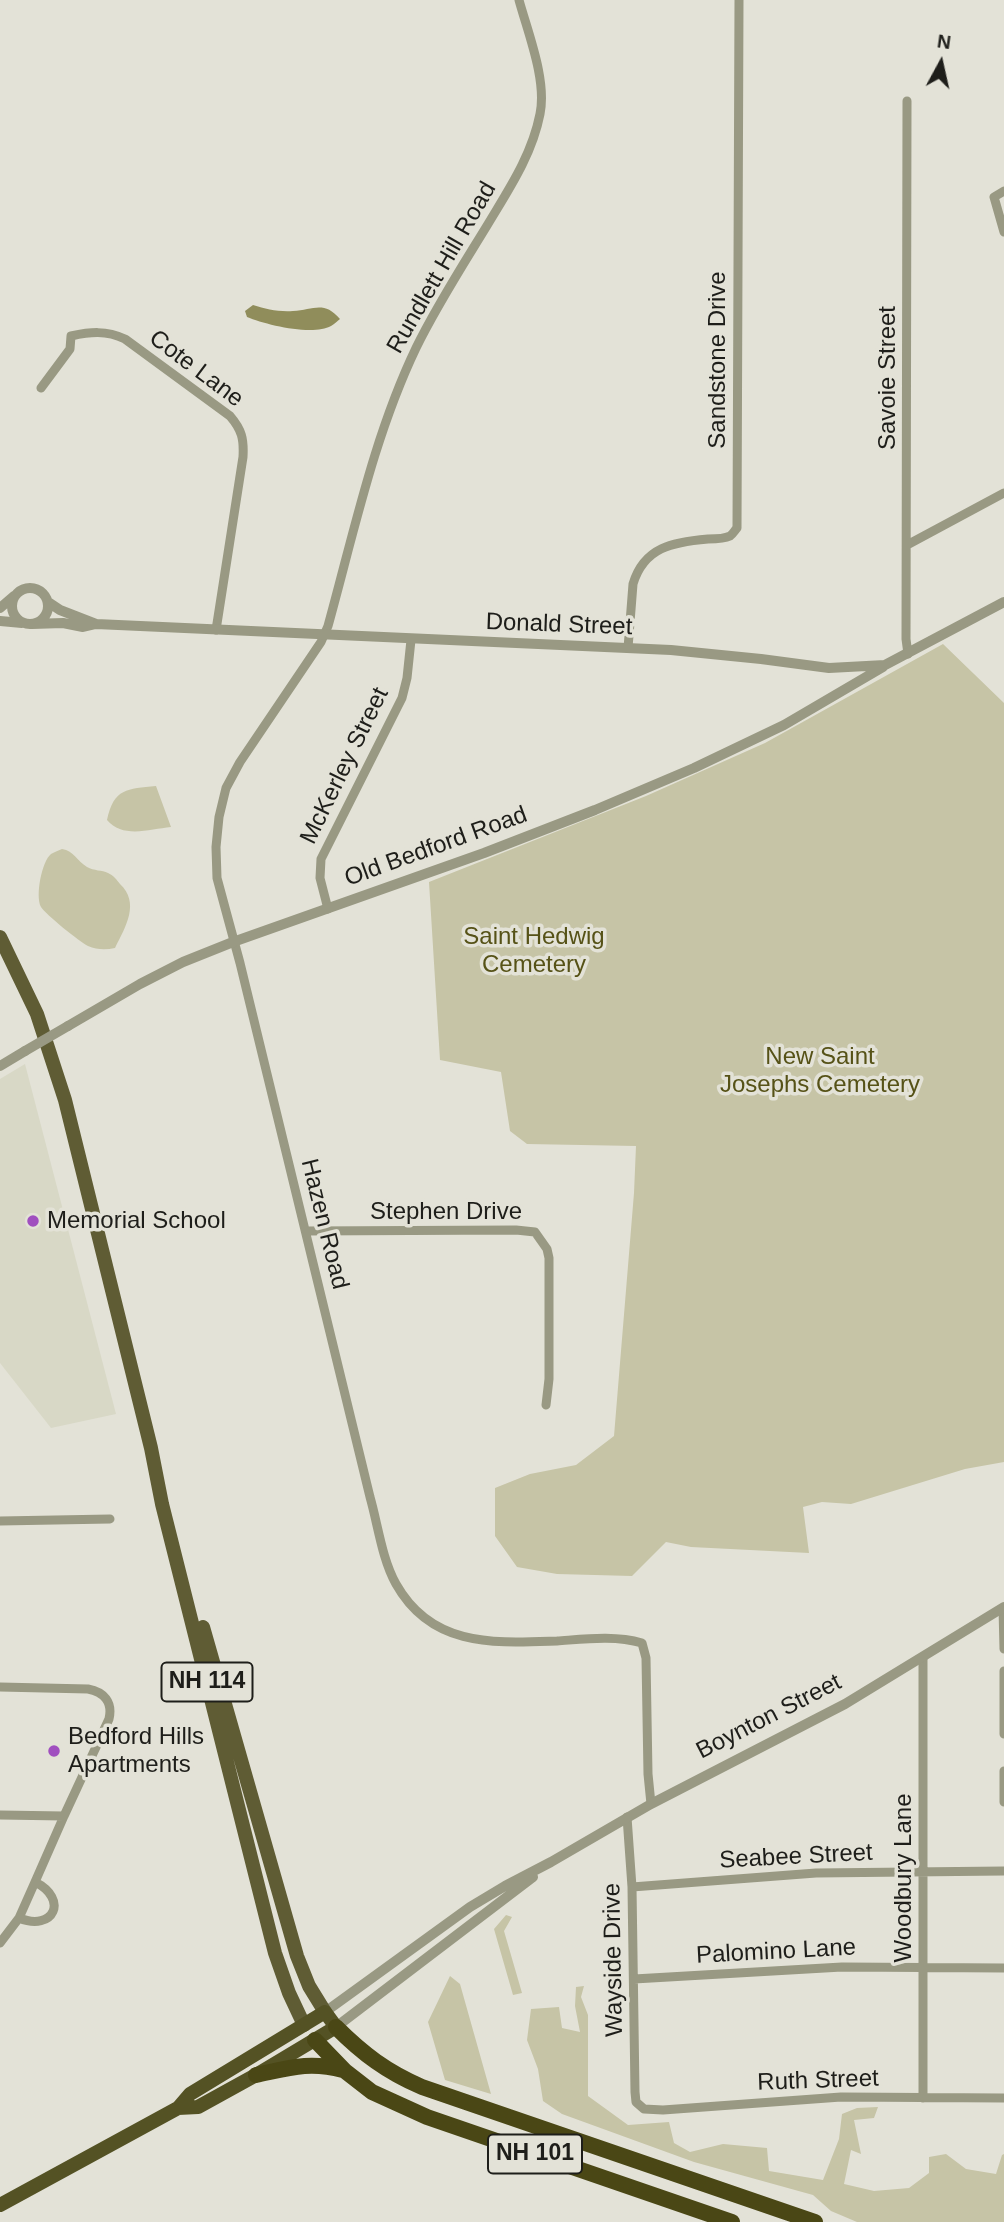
<!DOCTYPE html>
<html>
<head>
<meta charset="utf-8">
<style>
  body { margin:0 }
  #map { position:relative; width:1004px; height:2222px; overflow:hidden; background:#e3e2d7; font-family:Helvetica,sans-serif }
  canvas { display:block }
  .north { position:absolute; left:906px; top:28px; width:70px; height:70px; -webkit-text-stroke:5px #e3e2d7; paint-order:stroke; rotate:8deg; font-size:19px; font-weight:700; line-height:28px; text-align:center; color:#1e1e1a }
  .north::after { content:''; display:block; margin:auto; width:24px; height:32px; background:#1e1e1a; clip-path:polygon(50% 0,100% 100%,50% 72%,0 100%) }
</style>
</head>
<body>
<div id="map">
<canvas width="1004" height="2222"></canvas>
<div class="north">N</div>
</div>
<script>
const g = document.querySelector('canvas').getContext('2d');
g.lineJoin = 'round';
function fillPath(path, color) { g.fillStyle = color; g.fill(path, 'evenodd'); }
function strokePath(path, color, width, dash) { g.strokeStyle = color; g.lineWidth = width; g.lineCap = dash ? 'butt' : 'round'; g.setLineDash(dash || []); g.stroke(path); }
function write(font, color, halo, rows, align = 'center') {
  g.font = font + ' Helvetica,sans-serif'; g.lineWidth = 7; g.setLineDash([]); g.textBaseline = 'middle'; g.strokeStyle = halo; g.fillStyle = color; for (const [text, x, y, turn = 0] of rows) {
    g.save(); g.translate(x, y); g.rotate((+turn || 0) * Math.PI / 180); g.textAlign = isNaN(turn) ? turn : align; if (halo) g.strokeText(text, 0, 0); g.fillText(text, 0, 0); g.restore();
  }
}
const built = new Path2D(`
  M25 1064 116 1414 51 1428 0 1363V1079Z`);
const green = new Path2D(`
  M943 644 1004 703V1462L965 1469 851 1504 822 1502 803 1507 809 1553 691 1547 666 1542 632 1576 557 1574 517 1567 495 1536V1488L530 1474 576 1465 614 1436 634 1193 636 1146 527 1144 510 1131 501 1072 440 1060 429 882 646 796 765 743Z
  M156 786 171 827C150 829 123 839 107 820 114 788 127 789 156 786Z
  M62 849C74 851 77 861 87 867 94 871 102 870 108 873 113 875 117 880 120 884 140 903 126 926 115 948 106 950 97 950 88 946 80 942 45 914 41 907 35 896 42 861 51 854 54 852 58 851 62 849Z
  M506 1915 512 1917 504 1931 522 1993 513 1995 494 1929Z
  M450 1976 460 1984 491 2094 445 2080 428 2022Z
  M584 1986 581 1997 588 2015V2096L628 2125 669 2122 674 2143 690 2152 723 2144 767 2148 769 2171 823 2180 839 2139 842 2114 857 2108 878 2107 874 2118 854 2120 861 2154 851 2150 844 2184 874 2191 909 2188 929 2173V2157L946 2154 966 2169 996 2174 1002 2155 1004 2154V2222H857L831 2211 813 2195 694 2162 562 2114 543 2101 538 2069 527 2040 531 2009 559 2007 562 2028 580 2032 575 2006 576 1987Z`);
const water = new Path2D(`
  M253 305C266 309 278 312 293 311 313 310 324 300 340 319 337 321 335 324 331 326 313 336 266 325 247 317L245 311Z`);
const minor = new Path2D(`
  M519 0C528 33 547 80 540 114 532 155 509 189 488 224 463 265 437 305 416 348 374 436 354 532 328 626L321 642 240 762 226 788 219 817 216 847 217 878 240 963 370 1497C378 1525 382 1559 396 1584 432 1648 495 1643 557 1641 585 1639 615 1635 642 1643L646 1658 648 1774 651 1804
  M907 101 906 639 908 654
  M1004 191 994 197 1004 232
  M41 388 70 349 71 336C90 332 106 330 125 339L230 416C242 430 244 439 243 457L216 630
  M907 545 1004 493
  M628 648 633 584C644 547 673 542 708 539 714 539 724 539 730 536 733 534 735 530 737 528L739 0
  M328 909 320 878 321 859 402 698 407 678 411 640
  M306 1231 516 1230 535 1232 547 1249 549 1258V1379L546 1405
  M0 1521 110 1519
  M1003 1608 1004 1649
  M1004 1671V1734
  M0 1687 88 1689C104 1692 113 1702 109 1719L64 1816
  M1004 1802V1771
  M0 1815 64 1816 35 1882
  M627 1817 632 1887 635 2092 636 2102 644 2109 663 2110 841 2097 1004 2098
  M632 1887 816 1873 1004 1871
  M0 1943 19 1918 35 1882C69 1899 54 1932 19 1918
  M634 1979 842 1967 1004 1968
  M923 2098V1658`);
const tertiary = new Path2D(`
  M12 606a18 18 0 1 1 36 0a18 18 0 1 1-36 0Z
  M48 602 60 610 96 624
  M0 608 14 596
  M0 621 22 623
  M32 624 63 623 83 627 96 624 671 650 761 659 829 668 885 665 1004 602
  M68 1026 140 984 183 962 233 942 484 853 595 810 694 768 784 725 883 667
  M0 1066 25 1051
  M325 2012 470 1907 505 1886 551 1862 651 1804 845 1704 1004 1607
  M336 2027 533 1877`);
const primary = new Path2D(`
  M0 937 37 1014 65 1100 151 1448 162 1504 275 1953 289 1993 304 2025
  M203 1627 297 1956 309 1986 325 2012`);
const trunk = new Path2D(`
  M0 2205 178 2108 190 2094 325 2012 336 2027 256 2075 198 2107 178 2108`);
const motorway = new Path2D(`
  M336 2027C363 2054 387 2072 422 2087L815 2222
  M315 2040 345 2071 372 2092 427 2117 732 2222
  M256 2075C289 2068 309 2061 343 2070`);
const tertiaryBridge = new Path2D(`
  M25 1051 68 1026`);
const markers = [
  [33,1221,7,"#a04fbf"],
  [54,1751,7,"#a04fbf"]
];
const shields = [
  [207,1682,91],
  [535,2154,94]
];
const shieldNames = [
  ["NH 114",207,1682],
  ["NH 101",535,2154]
];
const streetNames = [
  ["Rundlett Hill Road",442,268,-60],
  ["Sandstone Drive",718,360,-90],
  ["Cote Lane",196,369,37],
  ["Savoie Street",888,378,-90],
  ["Donald Street",559,625,2],
  ["McKerley Street",345,766,-64],
  ["Old Bedford Road",436,847,-20],
  ["Stephen Drive",446,1212],
  ["Hazen Road",324,1224,76],
  ["Boynton Street",769,1717,-27],
  ["Seabee Street",796,1857,-3],
  ["Woodbury Lane",904,1878,-90],
  ["Palomino Lane",776,1952,-3],
  ["Wayside Drive",614,1960,-91],
  ["Ruth Street",818,2081,-2]
];
const parkNames = [
  ["Saint Hedwig",534,937],
  ["Cemetery",534,965],
  ["New Saint",820,1057],
  ["Josephs Cemetery",820,1085]
];
const poiNames = [
  ["Memorial School",47,1221],
  ["Bedford Hills",68,1737],
  ["Apartments",68,1765]
];
fillPath(built, '#d8d8c6');
fillPath(green, '#c6c4a6');
fillPath(water, '#908d5b');
strokePath(minor, '#999983', 9);
strokePath(tertiary, '#999983', 10);
strokePath(primary, '#5f5c34', 14);
strokePath(trunk, '#545224', 14);
strokePath(motorway, '#4a4715', 16);
strokePath(tertiaryBridge, '#999983', 10);
for (const [x, y, r, color] of markers) { const dot = new Path2D(); dot.arc(x, y, r, 0, 2 * Math.PI); g.fillStyle = color; g.fill(dot); strokePath(dot, '#e3e2d7', 2.5); }
for (const [x, y, w] of shields) { const box = new Path2D(); box.roundRect(x - w / 2, y - 19.5, w, 39, 5); g.fillStyle = '#e3e2d7'; g.fill(box); strokePath(box, '#1e1e1a', 2); }
write('bold 23px', '#1e1e1a', null, shieldNames);
write('24px', '#1e1e1a', '#e3e2d7', streetNames);
write('24px', '#565217', '#e3e2d7', parkNames);
write('24px', '#1e1e1a', '#e3e2d7', poiNames, 'left');
</script>
</body>
</html>
